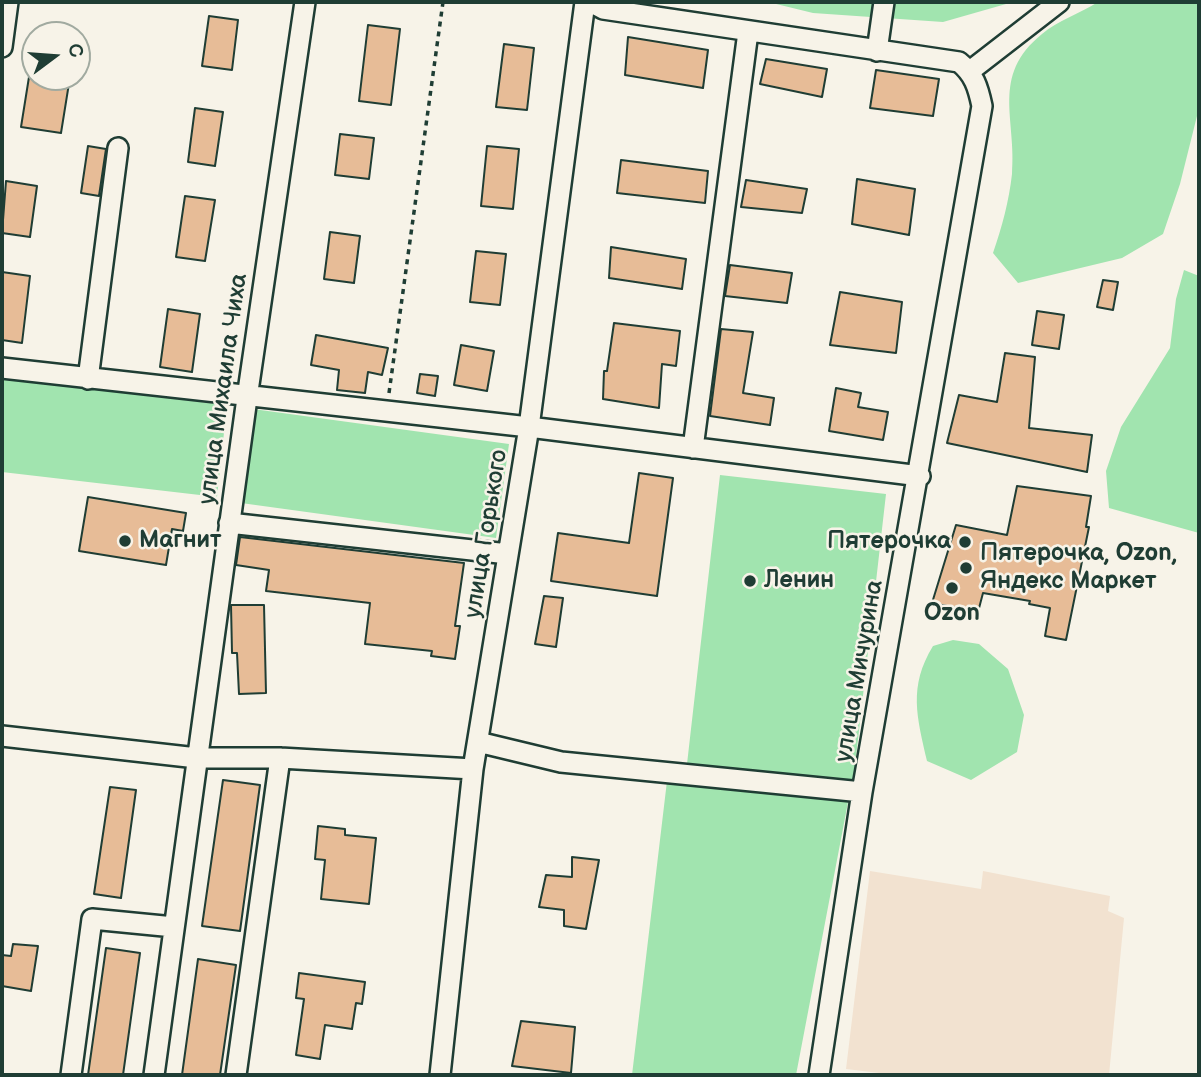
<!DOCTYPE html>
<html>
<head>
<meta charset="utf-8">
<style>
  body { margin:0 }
  #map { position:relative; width:1201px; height:1077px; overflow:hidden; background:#f7f3e8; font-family:"Balsamiq Sans",sans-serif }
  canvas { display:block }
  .frame { position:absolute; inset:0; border:4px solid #1f3d34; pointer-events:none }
  .north { position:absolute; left:21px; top:21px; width:70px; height:70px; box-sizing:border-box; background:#f7f3e8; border:2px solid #a1aaa0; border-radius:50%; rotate:74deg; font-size:19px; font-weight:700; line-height:28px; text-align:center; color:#1f3d34 }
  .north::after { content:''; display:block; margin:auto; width:24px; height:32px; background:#1f3d34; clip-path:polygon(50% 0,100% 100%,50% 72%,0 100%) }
</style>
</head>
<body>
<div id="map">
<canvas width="1201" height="1077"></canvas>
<div class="frame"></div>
<div class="north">С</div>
</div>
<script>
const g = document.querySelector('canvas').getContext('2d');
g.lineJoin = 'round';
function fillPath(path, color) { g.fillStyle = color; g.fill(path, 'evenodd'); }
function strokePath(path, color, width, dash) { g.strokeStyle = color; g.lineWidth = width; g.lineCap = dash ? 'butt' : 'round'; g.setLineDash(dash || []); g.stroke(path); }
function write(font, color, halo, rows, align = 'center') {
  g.font = font + ' "Balsamiq Sans",sans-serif'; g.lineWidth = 5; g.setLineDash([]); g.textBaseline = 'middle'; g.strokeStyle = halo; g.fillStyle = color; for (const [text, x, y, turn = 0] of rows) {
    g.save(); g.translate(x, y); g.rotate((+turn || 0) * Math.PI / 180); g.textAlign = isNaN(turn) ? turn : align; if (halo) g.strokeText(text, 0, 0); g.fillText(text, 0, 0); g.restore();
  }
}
const built = new Path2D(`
  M870 871 981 889 983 871 1110 896 1108 911 1124 918 1109 1075H896L846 1069Z`);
const green = new Path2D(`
  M768 2H1013L943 22 813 13Z
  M1098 2H1199V108L1180 184 1163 234 1122 258 1018 283 993 253C1002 227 1009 201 1012 174 1017 119 990 76 1042 34 1057 21 1081 13 1098 2Z
  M1184 270 1199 276V533L1109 508 1106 471 1121 427 1170 348 1176 299Z
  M2 378 227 405 217 497 2 472Z
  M253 409 509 444 496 538 241 503Z
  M720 475 886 494 853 783 687 764Z
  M953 640 979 644 1008 669 1024 715 1017 752 971 780 927 761C917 717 908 687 933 646Z
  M667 781 849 797 796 1075H632Z`);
const building = new Path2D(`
  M209 16 238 20 232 70 202 66Z
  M368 25 400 29 391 105 359 101Z
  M628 37 708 50 703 88 625 75Z
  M504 44 534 48 527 110 496 107Z
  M766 59 827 69 822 97 760 84Z
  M876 70 939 79 933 116 870 108Z
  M29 77H70L61 133 21 127Z
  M195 108 223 112 215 166 188 162Z
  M340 134 374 138 369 179 335 175Z
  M88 146 106 149 99 196 81 193Z
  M487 146 519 149 513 209 481 206Z
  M621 160 708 171 705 203 617 193Z
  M857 179 915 189 909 235 852 224Z
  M746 180 807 189 802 213 741 207Z
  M6 181 37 186 30 237 2 233Z
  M185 196 215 200 205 261 176 257Z
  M330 232 360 236 354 283 324 279Z
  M611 247 686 259 682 289 609 278Z
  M476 251 506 254 500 305 470 302Z
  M730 265 792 273 787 303 725 296Z
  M2 272 30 276 22 343 2 340Z
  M1103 280 1118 282 1113 310 1097 307Z
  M840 292 902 302 896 353 830 345Z
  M168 309 200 314 192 372 160 367Z
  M1037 311 1064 315 1059 349 1032 345Z
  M614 323 680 331 676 366 662 364 659 408 603 399 604 371H607Z
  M721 329 753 332 743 393 774 398 770 425 710 416Z
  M316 335 388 348 382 375 368 372 365 393 337 390 339 370 311 365Z
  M461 345 494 351 487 391 454 385Z
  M1005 353 1035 357 1029 428 1092 435 1087 472 947 443 959 395 997 402Z
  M420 374 438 376 435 396 417 393Z
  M836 388 861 393 858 407 888 412 883 440 829 431Z
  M639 473 673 478 657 596 551 581 558 533 629 543Z
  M1017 486 1091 496 1086 527H1089L1066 640 1045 636 1050 608 1029 604 1030 601 983 593 978 612 932 603 956 525 1007 535Z
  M88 497 186 513 183 531 172 529 166 565 79 551Z
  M240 537 464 563 455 626H460L455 659 431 656 432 651 365 644 370 603 266 591 269 570 236 565Z
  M544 596 563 598 556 647 535 644Z
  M231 605H264L266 693 239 694 237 653H232Z
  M223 780 260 785 240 931 202 926Z
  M110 787 136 790 121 898 94 894Z
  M318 826 345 829V835L376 838 369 904 321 899 325 860 315 859Z
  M572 857 599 860 586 929 564 926V910L539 907 546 875 572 877Z
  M13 944 38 946 31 991 2 986V955L11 956Z
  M106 948 140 953 123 1075H88Z
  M198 959 236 965 220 1075H182Z
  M299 973 365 982 362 1004 356 1003 352 1029 325 1025 320 1059 296 1055 304 999 296 998Z
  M521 1021 575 1027 571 1073 512 1066Z`);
const path = new Path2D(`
  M389 393 443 2`);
const minor = new Path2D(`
  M590 2 603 9 959 62C974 74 978 87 982 106L862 792 819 1075
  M2 47 8 2
  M877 51 884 2
  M970 71 1059 2
  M2 368 529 427 920 476
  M88 379 118 148
  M693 448 748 32
  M229 523 508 554
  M2 736 197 758H280L473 769
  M478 742 561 762 862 792
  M71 1075 92 919 174 927
  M154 1075 247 398 305 2
  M236 1075 280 758
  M440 1075 473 769 529 427 585 2`);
const markers = [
  [125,541,7,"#1f3d34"],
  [965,542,7,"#1f3d34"],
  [966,568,7,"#1f3d34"],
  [750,581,7,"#1f3d34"],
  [952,588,7,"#1f3d34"]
];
const streetNames = [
  ["улица Михаила Чиха",224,389,-82],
  ["улица Горького",487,534,-81],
  ["улица Мичурина",860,671,-80]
];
const poiNames = [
  ["Магнит",139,541],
  ["Пятерочка",951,542,"right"],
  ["Пятерочка, Ozon,",980,554],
  ["Яндекс Маркет",980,582],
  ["Ленин",764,581],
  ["Ozon",952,614,"center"]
];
fillPath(built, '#f2e2d0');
fillPath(green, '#a1e4af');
fillPath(building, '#e7bc97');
strokePath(building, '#1f3d34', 2);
strokePath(minor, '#1f3d34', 24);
strokePath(path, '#1f3d34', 3.5, [5, 5]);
strokePath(minor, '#f7f3e8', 19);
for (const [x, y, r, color] of markers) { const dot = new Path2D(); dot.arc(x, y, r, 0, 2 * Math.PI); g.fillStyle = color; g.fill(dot); strokePath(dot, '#f7f3e8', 2.5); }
write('24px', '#1f3d34', '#f7f3e8', streetNames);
write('bold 24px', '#1f3d34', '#f7f3e8', poiNames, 'left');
</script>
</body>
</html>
